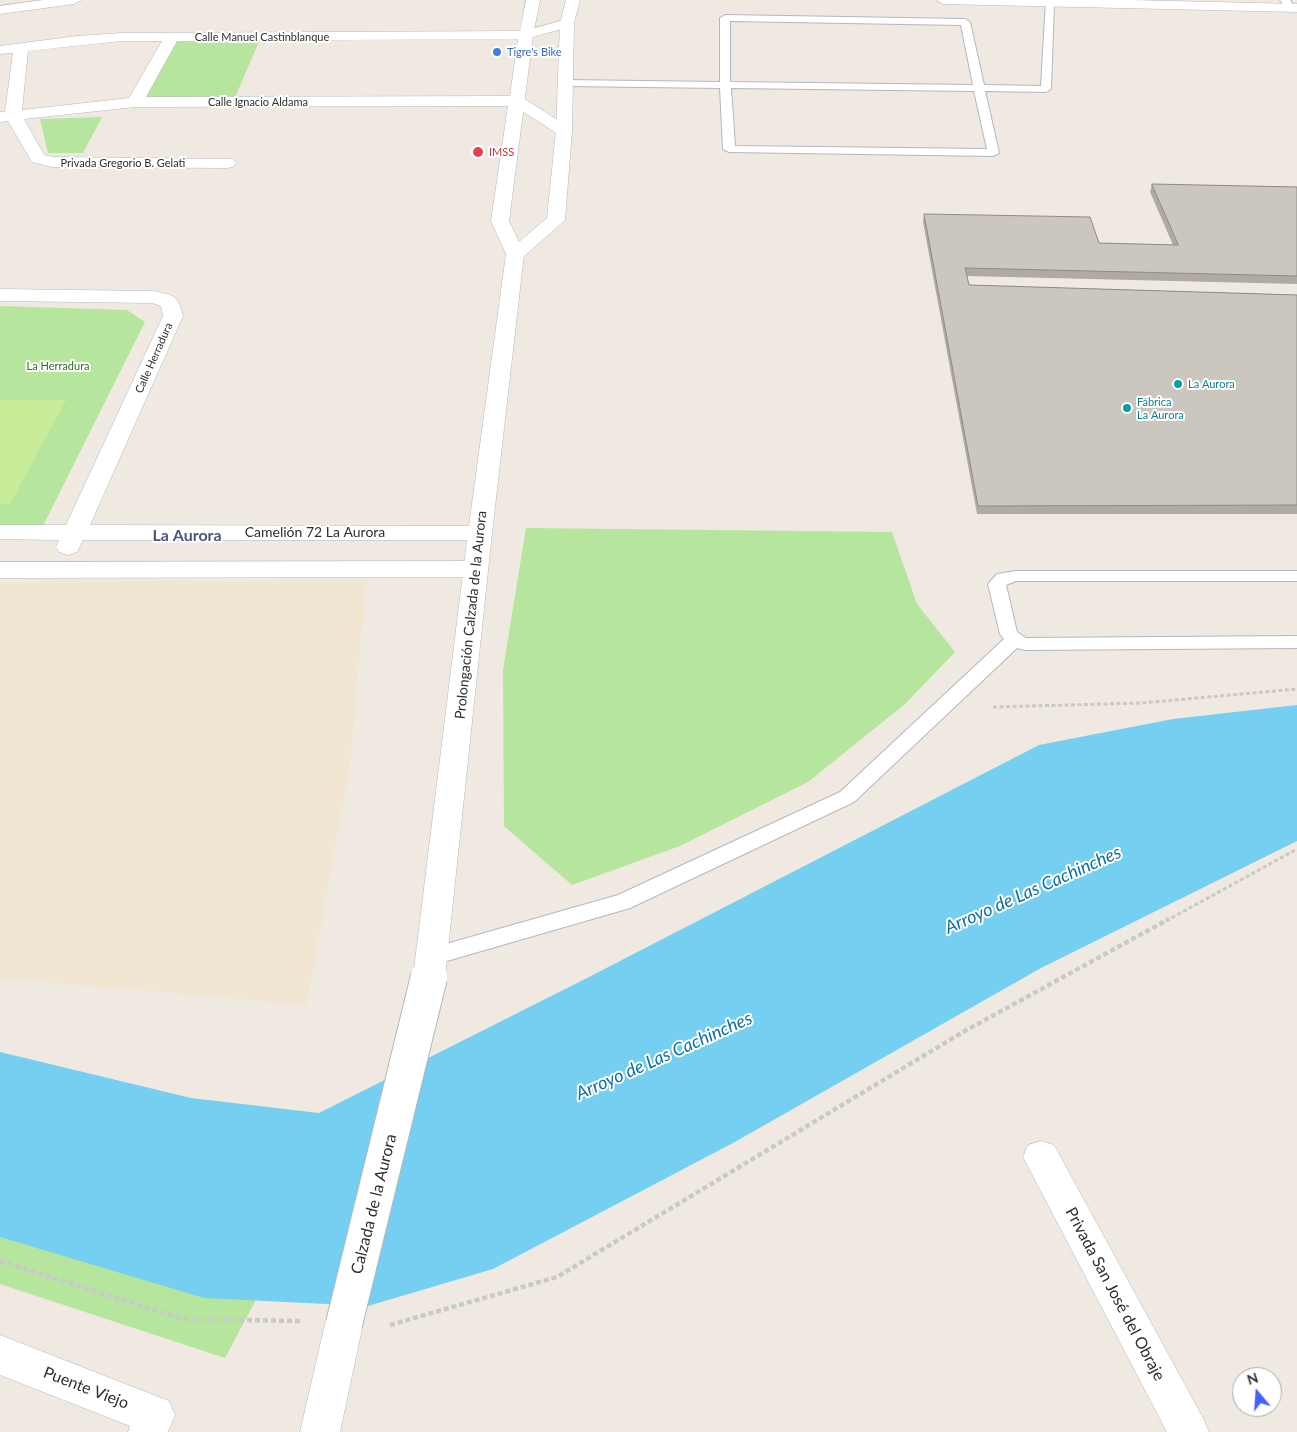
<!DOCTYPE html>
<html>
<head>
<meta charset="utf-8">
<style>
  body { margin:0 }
  #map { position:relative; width:1297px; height:1432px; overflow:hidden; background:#efe9e1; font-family:Lato,sans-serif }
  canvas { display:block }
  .north { position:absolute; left:1232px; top:1367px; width:50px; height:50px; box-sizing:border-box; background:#fff; border:1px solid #ababab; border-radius:50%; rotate:342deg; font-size:14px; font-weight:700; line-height:20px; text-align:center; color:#2e2e2e }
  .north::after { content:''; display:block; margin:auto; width:18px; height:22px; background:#4264fb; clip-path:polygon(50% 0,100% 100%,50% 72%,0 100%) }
</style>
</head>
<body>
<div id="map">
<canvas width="1297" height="1432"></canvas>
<div class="north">N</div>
</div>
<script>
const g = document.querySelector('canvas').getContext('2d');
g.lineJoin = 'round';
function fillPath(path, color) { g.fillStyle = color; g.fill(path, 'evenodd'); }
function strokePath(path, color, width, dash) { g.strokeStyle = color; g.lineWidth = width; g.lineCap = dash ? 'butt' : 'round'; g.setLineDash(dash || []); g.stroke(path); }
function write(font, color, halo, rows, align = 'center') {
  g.font = font + ' Lato,sans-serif'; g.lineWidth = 4; g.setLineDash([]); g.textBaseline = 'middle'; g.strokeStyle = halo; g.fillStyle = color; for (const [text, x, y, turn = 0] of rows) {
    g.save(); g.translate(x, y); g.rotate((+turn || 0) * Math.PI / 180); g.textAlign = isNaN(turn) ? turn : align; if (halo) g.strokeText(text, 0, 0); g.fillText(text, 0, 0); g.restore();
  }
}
const education = new Path2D(`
  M366 581 351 757 307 1005 0 978V582Z`);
const green = new Path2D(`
  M172 37H261L233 102H135Z
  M102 117 83 153H48L40 119Z
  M0 306 127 310 145 322 43 526H0Z
  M526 528 892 532 917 604 955 652 905 704 808 782 680 846 572 885 504 826 503 670Z
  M0 1222 258 1296 225 1358 0 1284Z`);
const pitch = new Path2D(`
  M0 400H66L10 504H0Z`);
const water = new Path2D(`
  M1297 705V841L1041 968 733 1143 493 1269 368 1306 204 1298 0 1237V1052L191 1098 319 1113 587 978 1039 745 1173 719Z`);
const pathFar1 = new Path2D(`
  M993 707 1142 703 1297 689
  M1166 921 1297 849`);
const path = new Path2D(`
  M0 1261 183 1319 300 1321
  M390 1325 557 1277 963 1032 1169 919`);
const service = new Path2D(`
  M1046 0H1052L1054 2 1051 89 1046 92 985 91 999 153 993 156 729 152 723 149 720 88 566 86 561 83 566 80 720 82V18L725 15 965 19 970 22 984 85 1041 86ZM730 21 961 25 973 85 730 82ZM731 88 974 91 987 149 735 146Z
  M1280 0H1290L1295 8 1293 10H1287Z
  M1016 571H1297V581H1016L1006 585 1017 632 1026 638 1297 636V648L1025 650 1017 648 854 802 630 908 433 965 425 962 422 956 425 950 618 895 840 792 1004 639 1000 634 988 584 997 574Z`);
const minor = new Path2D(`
  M43 0H81L74 4 0 14V6Z
  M526 0H540L533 35 509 221 519 242 547 218 556 131 560 23 566 0H580L574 23 572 131 565 220 522 258 515 260 508 258 506 254 491 221 508 106 135 107 24 119 44 155 53 157 233 159 236 163 233 167 227 168 52 167 32 162 8 121 0 122V112H5L13 53 0 54V46L77 36 122 33 520 31ZM518 39 510 96 146 97 177 41ZM122 41H162L129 98 22 110 28 51Z
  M936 0H1130L1297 4V12L943 4Z
  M0 289 153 291C174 296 178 294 183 316L90 525 480 526 489 528 492 533 489 538 480 540H83L77 552 68 555 59 552 56 547 59 540 0 539V525H66L163 316 161 306 152 303 0 301Z
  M476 561 485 563 488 569 485 575 476 577 0 578V562Z
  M1041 1141 1054 1145 1203 1418 1209 1432H1167L1023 1157 1028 1145Z
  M0 1335 169 1401 175 1415 168 1432H128L130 1426 0 1375Z`);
const secondary = new Path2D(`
  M567 19 572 20 574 23 572 26 526 39 521 38 519 35 521 32Z
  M517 96 523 98 570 128 572 131 570 134H558L511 104 509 101 511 98Z
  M515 248 522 250 524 254 492 533 445 977 440 987 429 991 418 987 413 977 468 533 506 254 508 250Z
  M344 1305 358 1310 363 1324 340 1432H300L325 1324 330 1310Z`);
const secondaryBridge = new Path2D(`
  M344 1324 429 977`);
const wall = new Path2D(`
  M1152 184 1297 187V284L967 276 969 285 1297 295V514H977L923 222 924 214 1099 243 1173 245 1150 192Z`);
const building = new Path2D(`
  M1152 184 1297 187V276L965 268 969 285 1297 295V505L978 506 924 214 1090 217 1099 243 1178 245Z`);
const markers = [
  [497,52,5,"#3f7fe0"],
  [478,152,6,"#e0444e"],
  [1178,384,5,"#0f9aa8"],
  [1127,408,5,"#0f9aa8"]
];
const farStreetnames = [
  ["Calle Manuel Castinblanque",262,37],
  ["Calle Ignacio Aldama",258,102],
  ["Privada Gregorio B. Gelati",123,163],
  ["Calle Herradura",154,358,-66]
];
const farShopnames = [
  ["Tigre's Bike",507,52]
];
const farHealthnames = [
  ["IMSS",489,152]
];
const farParknames = [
  ["La Herradura",58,366]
];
const farCulturenames = [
  ["La Aurora",1188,384],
  ["Fábrica",1137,402],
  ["La Aurora",1137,415]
];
const streetNames = [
  ["Camelión 72 La Aurora",315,532],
  ["Prolongación Calzada de la Aurora",471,615,-84]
];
const quarterNames = [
  ["La Aurora",187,536]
];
const nearStreetnames = [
  ["Calzada de la Aurora",374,1204,-76],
  ["Privada San José del Obraje",1115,1294,62],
  ["Puente Viejo",86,1388,21]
];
const nearWaternames = [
  ["Arroyo de Las Cachinches",1033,890,-24],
  ["Arroyo de Las Cachinches",664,1056,-24]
];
fillPath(education, '#f0e6d1');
fillPath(green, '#b6e59e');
fillPath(pitch, '#c9ec9a');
fillPath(water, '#75cff0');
strokePath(service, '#b4b7c1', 2);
strokePath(minor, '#b4b7c1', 1);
strokePath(secondary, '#b4b7c1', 1);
strokePath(pathFar1, '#c9c9c9', 3, [4, 2.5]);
strokePath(path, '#c9c9c9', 4.5, [5, 3]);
fillPath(service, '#fff');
fillPath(minor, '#fff');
fillPath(secondary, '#fff');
strokePath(secondaryBridge, '#b4b7c1', 38, []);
strokePath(secondaryBridge, '#fff', 36);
fillPath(wall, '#afaba4');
fillPath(building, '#cbc7bf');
strokePath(building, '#8e8b86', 1);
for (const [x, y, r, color] of markers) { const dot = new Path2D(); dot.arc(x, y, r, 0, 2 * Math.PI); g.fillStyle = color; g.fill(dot); strokePath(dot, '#fff', 2); }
write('11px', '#2e2e2e', '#fff', farStreetnames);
write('11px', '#366cbe', '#fff', farShopnames, 'left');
write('11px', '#be3a42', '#fff', farHealthnames, 'left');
write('11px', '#2c6e1b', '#fff', farParknames);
write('11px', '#0d838f', '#fff', farCulturenames, 'left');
write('14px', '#2e2e2e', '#fff', streetNames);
write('bold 16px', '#4d5680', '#fff', quarterNames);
write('16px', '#2e2e2e', '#fff', nearStreetnames);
write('italic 18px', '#0d6fa3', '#fff', nearWaternames);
</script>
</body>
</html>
